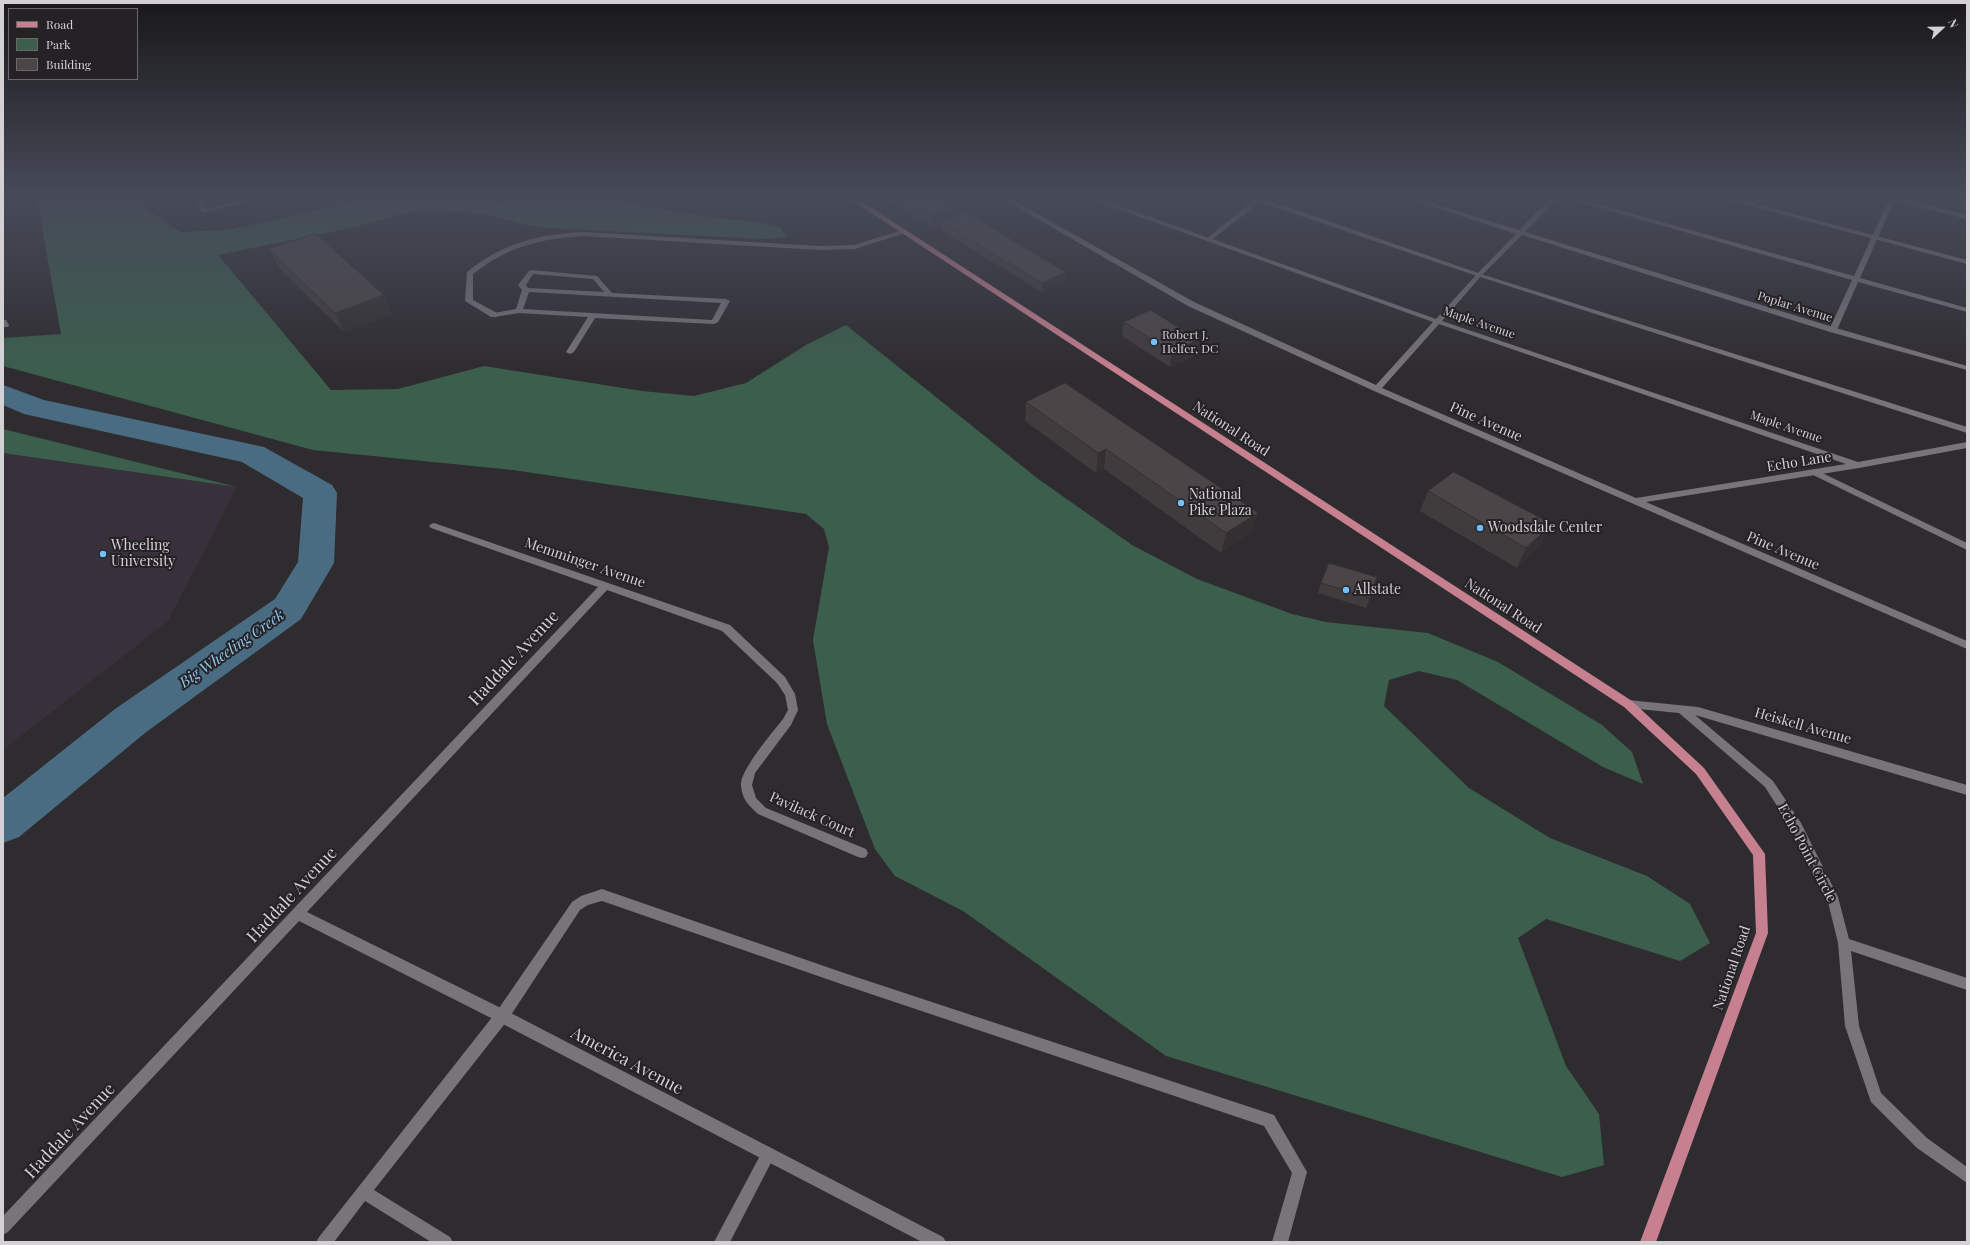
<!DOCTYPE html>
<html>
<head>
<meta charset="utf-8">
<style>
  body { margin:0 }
  #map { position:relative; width:1970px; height:1245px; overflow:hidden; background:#2f2c30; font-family:"Playfair Display",serif }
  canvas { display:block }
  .frame { position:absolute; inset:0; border:4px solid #d3d1d3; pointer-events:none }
  .legend { position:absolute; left:8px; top:8px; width:130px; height:72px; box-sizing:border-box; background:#252226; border:1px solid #6b686b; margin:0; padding:5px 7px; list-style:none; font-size:12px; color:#d3d1d3 }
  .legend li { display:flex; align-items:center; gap:8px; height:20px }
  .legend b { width:20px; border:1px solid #6b686b }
  .north { position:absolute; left:1922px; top:8px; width:40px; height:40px; -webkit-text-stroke:3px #252226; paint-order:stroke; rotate:68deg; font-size:11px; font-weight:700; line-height:16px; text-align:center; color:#d3d1d3 }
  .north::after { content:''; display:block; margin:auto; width:14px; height:18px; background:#d3d1d3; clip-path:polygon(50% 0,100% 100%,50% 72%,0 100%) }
</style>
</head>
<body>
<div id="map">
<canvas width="1970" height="1245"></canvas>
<div class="frame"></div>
<ul class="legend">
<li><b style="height:5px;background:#c78090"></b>Road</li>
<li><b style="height:11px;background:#3b5e4d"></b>Park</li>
<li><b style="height:11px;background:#4b4547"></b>Building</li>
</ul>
<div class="north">N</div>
</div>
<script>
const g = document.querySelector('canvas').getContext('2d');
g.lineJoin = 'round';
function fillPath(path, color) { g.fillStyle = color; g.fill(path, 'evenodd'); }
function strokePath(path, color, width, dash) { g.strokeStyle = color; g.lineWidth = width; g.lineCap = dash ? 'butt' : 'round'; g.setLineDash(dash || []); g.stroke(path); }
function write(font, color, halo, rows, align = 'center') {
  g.font = font + ' "Playfair Display",serif'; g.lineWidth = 4; g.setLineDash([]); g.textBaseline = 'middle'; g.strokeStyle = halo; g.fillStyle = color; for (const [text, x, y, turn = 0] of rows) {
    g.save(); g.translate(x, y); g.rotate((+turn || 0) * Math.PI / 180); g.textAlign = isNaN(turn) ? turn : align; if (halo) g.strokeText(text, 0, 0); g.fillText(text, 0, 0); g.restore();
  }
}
const built = new Path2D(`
  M3 453 237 487 168 621 3 750Z`);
const green = new Path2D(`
  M37 199H132L180 232 228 230 348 203 377 199H462L495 202 562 199H613L642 206 716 218 759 222 780 227 787 237 764 239 550 228 526 225 489 215 425 209 401 214 355 227 218 255 331 390 398 389 484 366 642 391 694 396 746 383 806 345 846 325 1037 478 1132 545 1197 579 1292 614 1326 622 1428 633 1498 662 1602 725 1632 752 1643 784 1603 767 1457 680 1419 671 1389 680 1384 706 1469 788 1550 838 1647 876 1690 904 1710 943 1680 961 1546 919 1518 938 1566 1066 1599 1114 1604 1165 1562 1177 1166 1056 963 911 895 876 875 849 827 724 813 640 829 547 824 529 806 514 513 470 313 450 3 366V338L61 334Z
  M3 429 237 487 3 453Z`);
const river = new Path2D(`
  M3 385 44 400 264 447 332 485 337 493 334 563 301 619 145 733 19 837 3 843V798L115 709 275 599 298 562 303 498 242 462 24 414 3 405Z`);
const lane = new Path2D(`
  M1255 199H1265L1481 274 1967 427V433L1477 276 1260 202 1210 241H1206V239Z
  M1569 199H1580L1854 276 1889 199H1904L1967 215V219L1894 201 1860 278 1967 308V312L1858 282 1837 330 1836 332H1830L1829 330 1852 280Z
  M531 270 597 276 612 293 726 299 730 301 718 322 714 324 595 318 574 352 570 354 566 352 588 317 519 313 494 317 490 315 494 313 516 309 522 290 518 285 529 271ZM533 274 593 279 604 292 528 288 526 285ZM529 292 721 303 712 320 523 309Z
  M1814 469 1967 543V550L1811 474 1810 472Z
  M602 889 844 973 1274 1115 1307 1172 1288 1242H1272L1292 1173 1264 1126 844 985 602 901 588 905 580 910 507 1021 374 1190 450 1237 453 1242H431L365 1201 334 1242H316L319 1237 497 1011 572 902 581 896Z
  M768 1148 773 1150 775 1155 730 1242H714L763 1150Z`);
const street = new Path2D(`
  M196 199H202L206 209 244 199H256L204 213 201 211Z
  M336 199H343V200L340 202Z
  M1003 199H1011L1194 302 1376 385 1433 322 1090 199H1100L1436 319 1477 274 1516 234 1409 199H1419L1519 230 1550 199H1557L1525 232 1836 328 1967 366V370L1830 332 1522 235 1481 276 1442 321 1858 462 1967 442V448L1859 468 1646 502 1967 641V649L1374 391 1188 306ZM1439 324 1846 464 1636 498 1382 388Z
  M1726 199H1737L1967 260V264Z
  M903 230 905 231V233L855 249 819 250 584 236C539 239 509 246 473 274V300L497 313V317H491L465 301 467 272C504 242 537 235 584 232L819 246 854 245Z
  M3 320H6L9 325 8 327H3Z
  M434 523 730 625 785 677 795 694 798 710 791 725 755 773 752 785 756 798 766 808 866 849 868 853 866 857 862 858 858 857 758 814C749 806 742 799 741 786 739 771 773 732 783 719L788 710 785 695 777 683 722 631 607 590 307 912 507 1011 943 1237 946 1242H922L497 1021 299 921 8 1232 3 1235V1216L598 587 431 528 429 526 431 524Z
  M1628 700 1698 707 1967 785V795L1695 715 1773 781 1801 823 1838 897 1849 939 1967 978V990L1851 951 1859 1026 1881 1093 1927 1138 1967 1167V1183L1917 1148 1871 1102 1845 1026 1838 943 1828 902 1793 831 1765 787 1679 713 1628 708 1624 707 1623 704 1624 701Z`);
const primary = new Path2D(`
  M850 199H858L1632 701 1704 768 1765 854 1768 933 1656 1242H1640L1756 933 1753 855 1696 774 1624 707Z`);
const wall = new Path2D(`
  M887 199H937L952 209V218L1066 272 1065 281 1042 292 942 231 941 226 933 229Z
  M269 249 392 314 344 332 279 268Z
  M1124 322 1198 340 1196 355 1170 367 1122 336Z
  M1026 402 1253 532 1221 553 1104 469 1096 473 1025 421Z
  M1428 491 1542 544 1517 568 1420 511Z
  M1321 583 1370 598 1366 608 1318 593Z`);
const shadedWall = new Path2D(`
  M952 209V222H941V226L933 229 932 215Z
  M1066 272 1065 281 1042 292V283Z
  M384 295 392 314 344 332 335 313Z
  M1198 340 1196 355 1170 367 1172 352Z
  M1106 449 1104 469 1096 473 1098 453Z
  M1258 513 1253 532 1221 553 1226 533Z
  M1552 524 1542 544 1517 568 1526 548Z`);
const building = new Path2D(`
  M907 199H937L952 209 932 215Z
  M965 212 1066 272 1042 283 941 222Z
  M316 234 384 295 335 313 269 249Z
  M1151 310 1198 340 1172 352 1124 322Z
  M1065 383 1258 513 1226 533 1106 449 1098 453 1026 402Z
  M1454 472 1552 524 1526 548 1428 491Z
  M1329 563 1377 577 1370 598 1321 583Z`);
const markers = [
  [1154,342,4,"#74c0f6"],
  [1181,503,4,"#74c0f6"],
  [1480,528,4,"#74c0f6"],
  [103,554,4,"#74c0f6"],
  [1346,590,4,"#74c0f6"]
];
const farStreetnames = [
  ["Poplar Avenue",1795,307,17],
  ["Maple Avenue",1479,323,19],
  ["Maple Avenue",1786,427,19]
];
const farPoinames = [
  ["Robert J.",1162,335],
  ["Helfer, DC",1162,349]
];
const streetNames = [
  ["Pine Avenue",1486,422,24],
  ["National Road",1231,429,33],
  ["Echo Lane",1799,462,-9],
  ["Pine Avenue",1783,551,23],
  ["Memminger Avenue",585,563,19],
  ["National Road",1503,606,33],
  ["Heiskell Avenue",1803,726,16],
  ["Pavilack Court",812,815,24],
  ["Echo Point Circle",1807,853,62],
  ["National Road",1732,968,-71]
];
const poiNames = [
  ["National",1189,495],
  ["Pike Plaza",1189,511],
  ["Woodsdale Center",1488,528],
  ["Wheeling",111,546],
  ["University",111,562],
  ["Allstate",1354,590]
];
const waterNames = [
  ["Big Wheeling Creek",232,649,-35]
];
const nearStreetnames = [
  ["Haddale Avenue",514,658,-47],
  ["Haddale Avenue",292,895,-47],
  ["America Avenue",627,1061,28],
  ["Haddale Avenue",70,1131,-47]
];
fillPath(built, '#38313b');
fillPath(green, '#3b5e4d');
fillPath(river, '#4a6c82');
fillPath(lane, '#787479');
fillPath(street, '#787479');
fillPath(primary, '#c78090');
fillPath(wall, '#403b3d');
fillPath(shadedWall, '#343032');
fillPath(building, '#4b4547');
strokePath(building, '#343032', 1);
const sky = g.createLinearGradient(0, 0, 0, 374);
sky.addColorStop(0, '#1a181a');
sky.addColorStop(0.53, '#474b59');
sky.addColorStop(1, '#474b5900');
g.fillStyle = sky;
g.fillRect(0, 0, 1970, 374);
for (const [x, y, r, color] of markers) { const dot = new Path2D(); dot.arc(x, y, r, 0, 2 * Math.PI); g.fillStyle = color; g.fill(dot); strokePath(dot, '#252226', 1.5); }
write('12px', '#d3d1d3', '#252226', farStreetnames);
write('12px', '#d3d1d3', '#252226', farPoinames, 'left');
write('14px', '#d3d1d3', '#252226', streetNames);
write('14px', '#d3d1d3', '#252226', poiNames, 'left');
write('italic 15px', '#8dc9f0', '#252226', waterNames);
write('17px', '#d3d1d3', '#252226', nearStreetnames);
</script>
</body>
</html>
